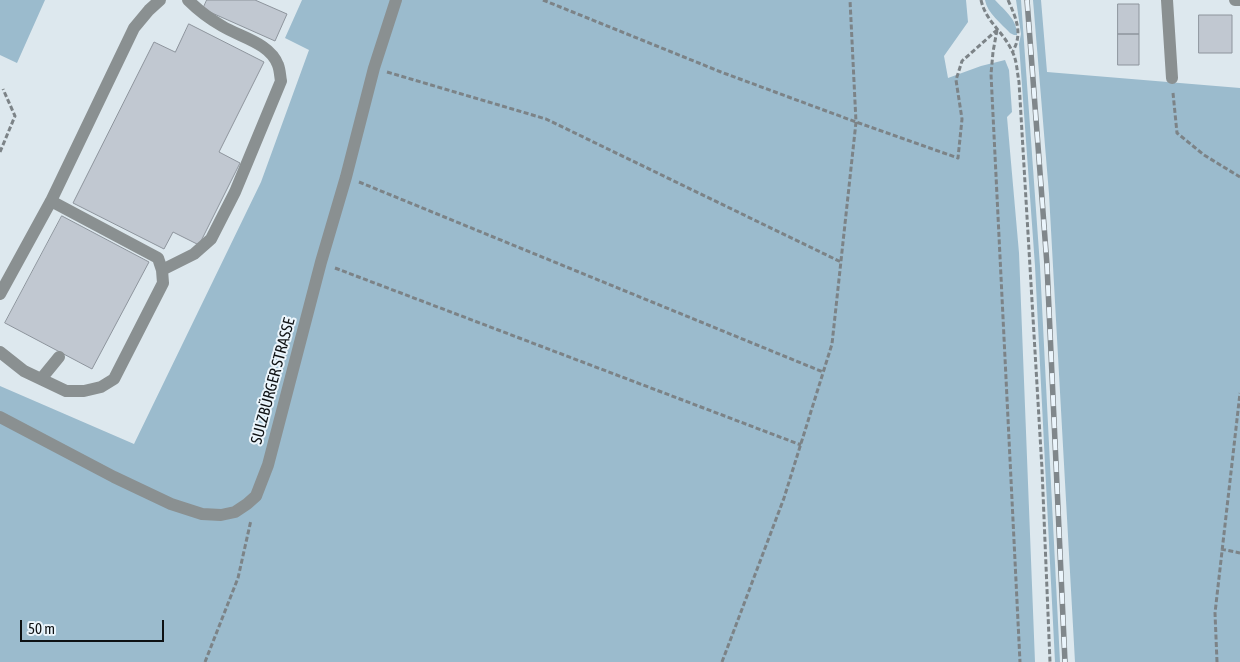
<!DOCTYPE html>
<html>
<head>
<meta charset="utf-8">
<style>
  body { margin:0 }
  #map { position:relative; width:1240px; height:662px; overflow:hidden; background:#dde8ee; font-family:"Asap Condensed",sans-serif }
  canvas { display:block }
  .scale { position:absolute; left:20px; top:620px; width:144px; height:22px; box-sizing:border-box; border:2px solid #0e1113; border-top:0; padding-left:6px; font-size:15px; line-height:18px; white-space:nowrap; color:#0e1113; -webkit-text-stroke:4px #ebf5fc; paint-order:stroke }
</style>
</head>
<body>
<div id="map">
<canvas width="1240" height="662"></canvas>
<div class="scale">50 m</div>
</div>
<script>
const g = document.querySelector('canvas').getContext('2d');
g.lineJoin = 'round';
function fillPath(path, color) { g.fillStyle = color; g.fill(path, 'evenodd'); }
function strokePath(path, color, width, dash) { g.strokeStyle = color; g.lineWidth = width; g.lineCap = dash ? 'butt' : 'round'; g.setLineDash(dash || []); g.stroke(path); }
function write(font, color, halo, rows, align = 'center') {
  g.font = font + ' "Asap Condensed",sans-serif'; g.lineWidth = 4; g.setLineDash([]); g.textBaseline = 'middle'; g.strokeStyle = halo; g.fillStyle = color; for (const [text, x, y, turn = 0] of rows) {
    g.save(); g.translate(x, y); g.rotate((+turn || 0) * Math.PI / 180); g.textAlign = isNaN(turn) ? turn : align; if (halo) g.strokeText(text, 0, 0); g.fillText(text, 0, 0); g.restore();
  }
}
const green = new Path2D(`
  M0 0H45L17 63 0 55Z
  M302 0H966L968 22 944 56 948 78 981 66 1005 60 1009 70 1012 112 1007 117 1019 253 1035 662H0V386L134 444 261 182 309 50 285 38Z
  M985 0H995C1005 11 1017 19 1017 35H1014L1010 33C1002 24 987 13 985 0Z
  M1016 0H1021L1040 266 1060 662H1055L1035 266 1019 44 1021 34Z
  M1033 0H1041L1047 72 1240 88V662H1075L1049 194Z`);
const building = new Path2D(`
  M207 0H255L287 14 275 41 203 9Z
  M1118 4H1139V34H1118Z
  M1199 15H1232V53H1199Z
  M189 24 264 62 219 152 240 163 199 245 173 232 164 249 73 203 154 42 175 52Z
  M1118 34H1139V65H1118Z
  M62 216 149 262 92 369 5 323Z`);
const path = new Path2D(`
  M543 0 721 72 856 122 958 158 962 119 956 80 962 61 997 30
  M981 0C986 22 1003 31 1012 51 1017 60 1017 72 1019 82L1042 469 1050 662
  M1008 0C1016 18 1023 33 1013 51
  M997 30 993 52 991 74 1020 662
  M387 72 546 119 841 262
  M1173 93 1177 133 1204 155 1240 177
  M0 152 15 116 3 89
  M359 182 823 372
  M335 268 801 445
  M1221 549 1240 553
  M205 662 238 578 251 520
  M722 662 784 498 832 344 856 122 850 0
  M1217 662 1215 613 1240 393`);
const minor = new Path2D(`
  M1167 0 1172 78
  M1235 0H1240
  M162 270 194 254 211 239 235 192 281 81C280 76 280 70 278 65 270 43 240 37 222 26 210 19 198 10 188 0
  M0 294 51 201 134 28 149 10 160 0
  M0 352 24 371 66 391H84L101 387 114 379 163 283 162 270 158 258 51 201
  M41 379 59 357
  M0 417 114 477 171 504 202 514 221 515 235 512 247 504 256 496 268 465 321 262 346 177 374 68 396 0`);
const rail = new Path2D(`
  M1027 0 1047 265 1065 662`);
const streetNames = [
  ["SULZBÜRGER STRASSE",273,381,-75]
];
fillPath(green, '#9bbbcd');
fillPath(building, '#c1c8d1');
strokePath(building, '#8d949c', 1);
strokePath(path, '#7c8387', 3, [5, 2.5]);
strokePath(minor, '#8a9091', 12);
strokePath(rail, '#80878b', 5.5);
strokePath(rail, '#ebf5fc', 4, [11]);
write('16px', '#0e1113', '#ebf5fc', streetNames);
</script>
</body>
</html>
